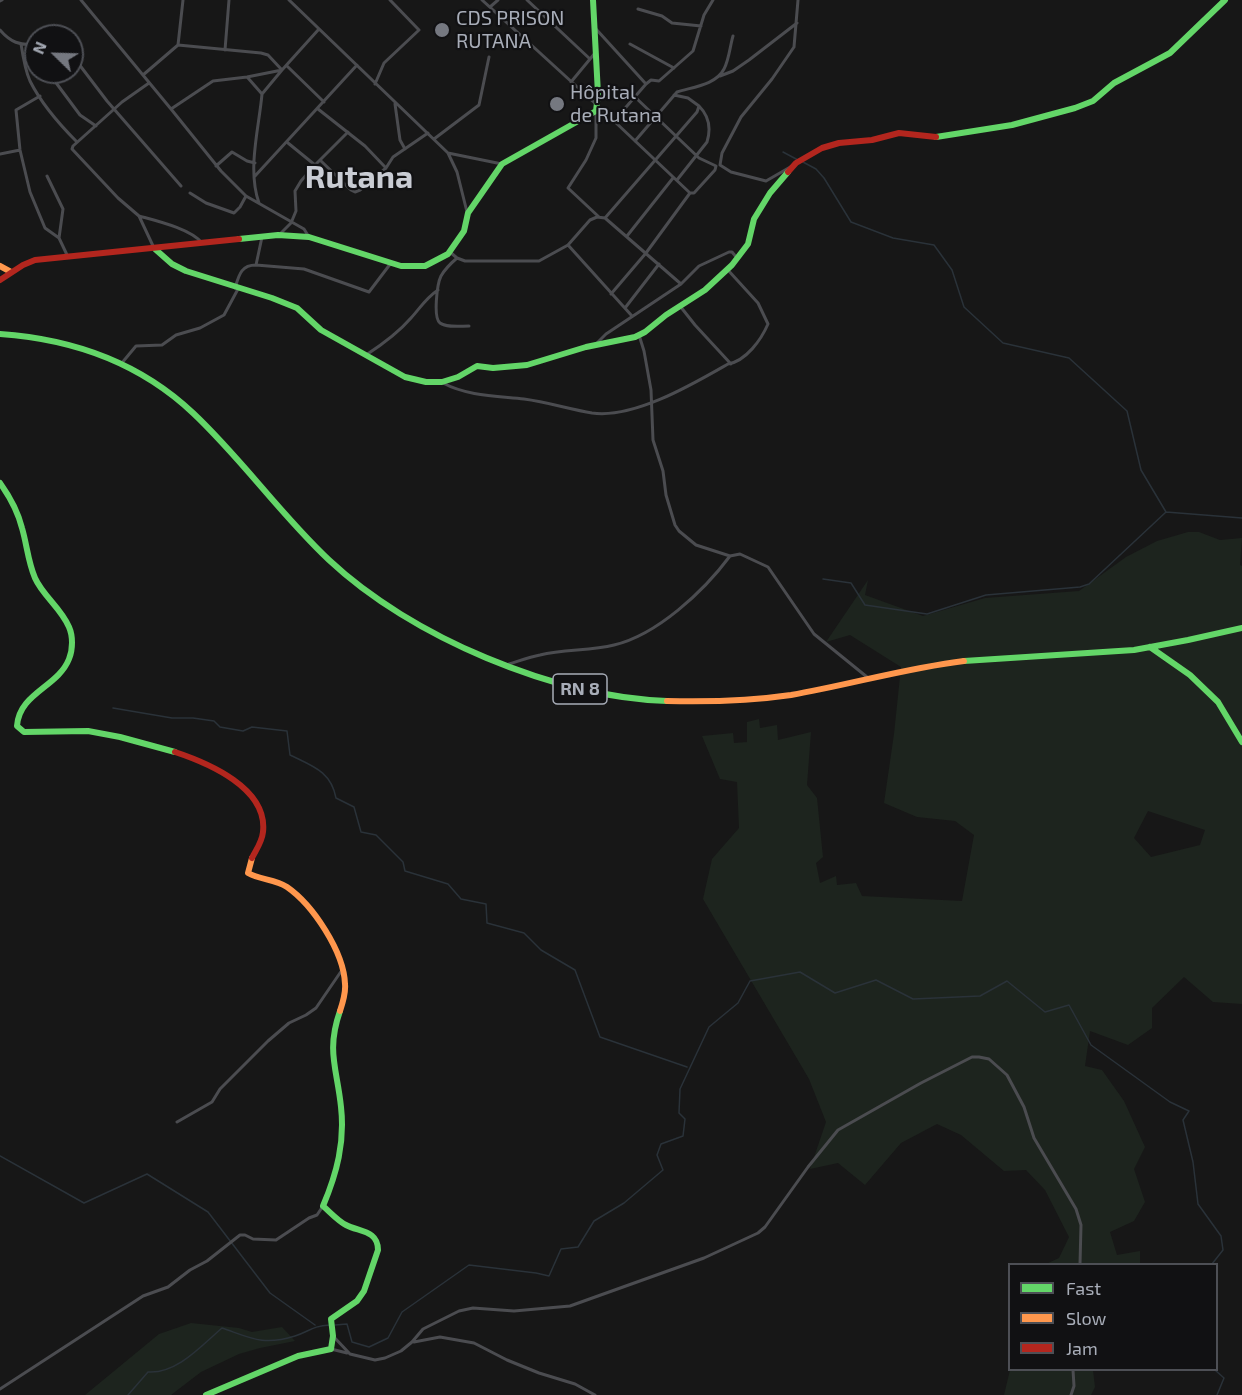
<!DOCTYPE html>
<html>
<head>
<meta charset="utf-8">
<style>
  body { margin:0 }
  #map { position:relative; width:1242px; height:1395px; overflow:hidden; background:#171717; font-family:"Exo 2",sans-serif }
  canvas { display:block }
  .legend { position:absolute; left:1008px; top:1263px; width:210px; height:108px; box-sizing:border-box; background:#111113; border:2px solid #4d4f55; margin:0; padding:8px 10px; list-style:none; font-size:18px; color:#a8adb8 }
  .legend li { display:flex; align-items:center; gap:12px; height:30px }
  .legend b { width:30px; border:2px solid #4d4f55 }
  .north { position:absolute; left:24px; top:24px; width:60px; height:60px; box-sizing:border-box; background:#111113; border:2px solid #4d4f55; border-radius:50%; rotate:293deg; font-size:16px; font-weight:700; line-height:24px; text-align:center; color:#a8adb8 }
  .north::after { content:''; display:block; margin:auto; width:21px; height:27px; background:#757880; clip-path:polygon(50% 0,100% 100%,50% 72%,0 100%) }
</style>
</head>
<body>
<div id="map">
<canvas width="1242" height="1395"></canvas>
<ul class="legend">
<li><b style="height:8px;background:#63d668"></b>Fast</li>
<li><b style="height:8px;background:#ff974d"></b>Slow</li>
<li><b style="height:8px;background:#b3261e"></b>Jam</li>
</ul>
<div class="north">N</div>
</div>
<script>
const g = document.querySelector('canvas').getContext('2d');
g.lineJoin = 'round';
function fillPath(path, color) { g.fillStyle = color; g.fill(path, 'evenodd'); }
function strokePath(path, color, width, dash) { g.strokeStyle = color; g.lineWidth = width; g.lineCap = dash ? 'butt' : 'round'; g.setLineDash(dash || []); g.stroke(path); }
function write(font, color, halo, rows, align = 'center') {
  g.font = font + ' "Exo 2",sans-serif'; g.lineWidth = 4.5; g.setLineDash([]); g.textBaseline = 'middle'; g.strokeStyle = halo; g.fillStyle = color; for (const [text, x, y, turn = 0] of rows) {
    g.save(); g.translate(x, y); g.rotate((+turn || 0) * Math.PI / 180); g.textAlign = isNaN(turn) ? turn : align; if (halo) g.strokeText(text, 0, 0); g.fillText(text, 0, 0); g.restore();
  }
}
const green = new Path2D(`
  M1188 532H1199L1220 540 1242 538 1240 565 1242 566V1004L1213 1002 1184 977 1152 1008V1028L1128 1045 1090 1031 1085 1066 1102 1070 1124 1101 1145 1147 1134 1169 1145 1202 1134 1221 1110 1232 1117 1255 1140 1251V1264H1046L1059 1258 1069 1237 1045 1190 1026 1170 1004 1171 961 1135 937 1124 901 1143 865 1185 838 1163 810 1169 826 1122 809 1079 703 899 712 859 739 828 737 782 720 779 702 736 733 733 734 743 747 742V722L759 719 760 728 777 725 778 740 811 732 807 785 817 798 823 857 816 863 820 883 836 876 837 885 856 883 862 896 962 901 974 835 955 821 917 817 884 803 894 734 901 667 850 635 826 642 868 580 865 595 923 616 985 598 1079 591 1126 557 1157 541ZM1148 811 1205 830 1200 845 1151 857 1134 838Z
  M191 1323 239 1328 252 1332 282 1327 295 1341 260 1348 239 1354 201 1372 171 1395H85L159 1334Z
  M1010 1370H1093L1095 1387 1091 1395H1004Z`);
const stream = new Path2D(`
  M783 152 798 160
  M803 162 816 169 824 178 851 222 893 238 934 245 952 270 964 307 1003 343 1069 358 1127 411 1141 470 1166 512
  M823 579 851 583 865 605 927 614 986 595 1080 587 1089 584 1166 512 1242 518
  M113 708 172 718H193L214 721 220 727 243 731 252 727 287 731 290 755C312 766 331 771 336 798L354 807 361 832 376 835 403 862 405 871 448 884 461 899 486 904 487 923 524 933 541 950 575 970 600 1037 687 1067
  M0 1156 84 1203 147 1174 208 1212 270 1293 315 1325
  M335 1325 347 1324 352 1342 369 1347 388 1338 402 1312 469 1265 536 1273 549 1276 561 1249 578 1247 594 1221 624 1203 663 1170 657 1155 661 1144 683 1136 685 1119 679 1113 680 1089 709 1027 738 1003 750 981 800 972 835 993 876 980 913 999 980 996 1007 981 1045 1012 1069 1005 1091 1045 1170 1102 1189 1111 1183 1120 1193 1162 1198 1204 1221 1236 1223 1250 1212 1264
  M1215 1370 1224 1378 1217 1395
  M128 1395 148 1372C177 1374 201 1346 222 1328 251 1338 263 1346 295 1336 310 1331 312 1326 330 1325`);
const street = new Path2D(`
  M81 0 171 109 221 171 246 196 304 229 309 237
  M289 0 448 153 457 172 467 212
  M482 0 598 106
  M527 0 590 59
  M0 1 2 0
  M490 7 498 0
  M638 9 662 16 672 23 701 26
  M596 29 646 84
  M0 30C10 42 20 46 36 44
  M21 44C23 57 25 70 30 81 41 103 60 125 77 142
  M630 44 674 68
  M31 45 36 56
  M178 45 183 0
  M225 50 229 0
  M72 55 107 101 181 186
  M287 66 324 102
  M48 72 80 115 96 126
  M143 75 178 45 261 53 268 55 282 70 262 94
  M720 76 733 71 749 60 797 23
  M248 78 262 94C259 128 247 170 259 203
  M571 82 595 53
  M149 83 122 102 73 146 72 149 118 198 139 216 154 248
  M375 84 384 63 419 30 390 0
  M40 96 16 110 20 150 30 192 45 228 59 238
  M395 104 400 140 405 149
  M171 109 213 81 247 77 282 70 319 29
  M318 109 365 146 386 168 360 190 355 192 351 190 320 160
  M614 121 646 84 651 80 659 81 693 51 704 15 713 0
  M434 139 479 105 489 57
  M635 141 677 92C692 87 716 85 724 69 729 60 730 46 733 36
  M448 153 502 164
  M0 154 20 150
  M315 165 348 132
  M216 166 232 152 247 161 255 163
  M792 166 766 181 731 172 720 165 722 153 741 117 772 79 794 47 798 0
  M386 168 393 157 428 133
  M47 176 63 209 59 238 68 257
  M255 176 357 65
  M677 180 707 142C711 129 709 116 699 106
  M190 193 206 203 234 213 240 207 246 196
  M139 216C157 221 191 229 202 243
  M599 217 568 188 586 160 596 138V111L602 112 614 121 690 193
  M605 218 681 284
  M280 234 291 223 296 211 295 191 301 181 315 165 288 143
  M627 236 673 178
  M568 245 632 316
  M450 252 457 258 465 261H539L568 245 590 220 597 217 605 218 697 112 699 106 688 98 674 95
  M457 258C450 264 445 269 441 276 437 284 433 318 440 323 447 328 460 326 469 326
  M256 265 304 269 369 292 391 263
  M235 288C239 275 241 265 256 265L262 237
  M611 294 646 253 690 193H694L715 170 716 166 699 158 635 97
  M680 306 695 325 731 364
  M625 308 659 264
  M639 335 644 351 651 390 653 440 663 471 666 495 675 525 679 531 696 545 730 556 740 554 768 567 814 634 867 677
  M596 344 606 334 681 284 699 266 729 252H732L737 258
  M366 355C383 344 398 333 411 318 420 308 426 298 438 290
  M121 364 136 346 162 345 176 335 200 328 224 315 238 289
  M443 383C467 396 497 396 524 399 547 402 569 409 592 413 634 419 693 384 728 364 746 361 761 340 768 324L758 303 727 269
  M509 664C519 661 529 657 540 655 564 649 590 651 614 645 657 635 704 591 730 556
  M177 1122 212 1102 220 1089 268 1041 289 1023 306 1015 316 1008 342 970
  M333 1336 350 1354 375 1360 385 1358 401 1351 412 1342 423 1329 459 1311 473 1308 514 1311 570 1306 704 1258 758 1233 765 1227 808 1167 838 1130 921 1083 972 1057H979L989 1059 1007 1075 1024 1107 1034 1138 1076 1209 1081 1225 1080 1264
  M414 1342 440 1337 474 1343 507 1360 539 1373 575 1384 595 1395
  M331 1349 347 1353
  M0 1389 143 1296 168 1287 190 1270 207 1261 240 1235H245L253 1239 276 1240 309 1218 317 1215 323 1206
  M1071 1395 1074 1386 1073 1370`);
const fast = new Path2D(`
  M936 137 1012 125 1075 108 1093 101 1114 83 1170 53 1225 0
  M239 239 278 235 309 237 401 266H425L448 254 464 231 468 213 502 164 596 111 598 94 593 0
  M155 249 172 264 186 271 272 298 297 308 321 330 405 377 426 382H442L458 377 477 366 493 368 527 365 586 347 635 337 645 332 666 315 705 290 732 265 748 244 754 219 770 193 788 172
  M0 334C72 339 140 363 193 413 242 459 280 514 329 560 411 637 554 697 667 701
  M0 483C10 497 18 512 22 528 27 545 28 562 35 578 43 596 61 608 69 627 73 636 73 649 69 659 58 687 19 693 17 726L24 732 88 731 120 737 175 752
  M1150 647 1190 675 1218 702 1242 742
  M964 661 1134 650 1188 640 1242 628
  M206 1395 298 1356 331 1349 333 1336 331 1319 357 1301 364 1291 378 1250C378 1230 359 1232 346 1225 338 1221 330 1212 323 1206 337 1173 345 1142 341 1107 337 1068 326 1051 340 1011`);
const slow = new Path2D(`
  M0 266 11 272
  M667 701C708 702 750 701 791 695 849 685 906 668 964 661
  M252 858 248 873C260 880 275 879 287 887 313 905 344 952 345 984 346 993 343 1002 340 1011`);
const jam = new Path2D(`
  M788 172 796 163 822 148 839 143 872 140 899 133 936 137
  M0 280 23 265 35 260 239 239
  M175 752C208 763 268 788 263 832 262 842 256 850 252 858`);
const markers = [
  [442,30,8,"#757880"],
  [557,104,8,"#757880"]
];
const shields = [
  [580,689,54]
];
const shieldNames = [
  ["RN 8",580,689]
];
const poiNames = [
  ["CDS PRISON",456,18],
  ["RUTANA",456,41],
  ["Hôpital",570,92],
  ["de Rutana",570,115]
];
const townNames = [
  ["Rutana",359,177]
];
fillPath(green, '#1d241e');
strokePath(stream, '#2a3239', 1.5);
strokePath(street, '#4b4c50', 3);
strokePath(fast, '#63d668', 6);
strokePath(slow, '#ff974d', 6);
strokePath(jam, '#b3261e', 6);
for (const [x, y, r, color] of markers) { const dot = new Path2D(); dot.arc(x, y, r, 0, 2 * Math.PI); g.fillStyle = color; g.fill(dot); strokePath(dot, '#111113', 2); }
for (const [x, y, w] of shields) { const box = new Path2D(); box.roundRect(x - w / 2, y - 15, w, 30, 4.5); g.fillStyle = '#111113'; g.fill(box); strokePath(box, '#a8adb8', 1.5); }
write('bold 18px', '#a8adb8', null, shieldNames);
write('20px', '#a8adb8', '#111113', poiNames, 'left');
write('bold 32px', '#c9ccd4', '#111113', townNames);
</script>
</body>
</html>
